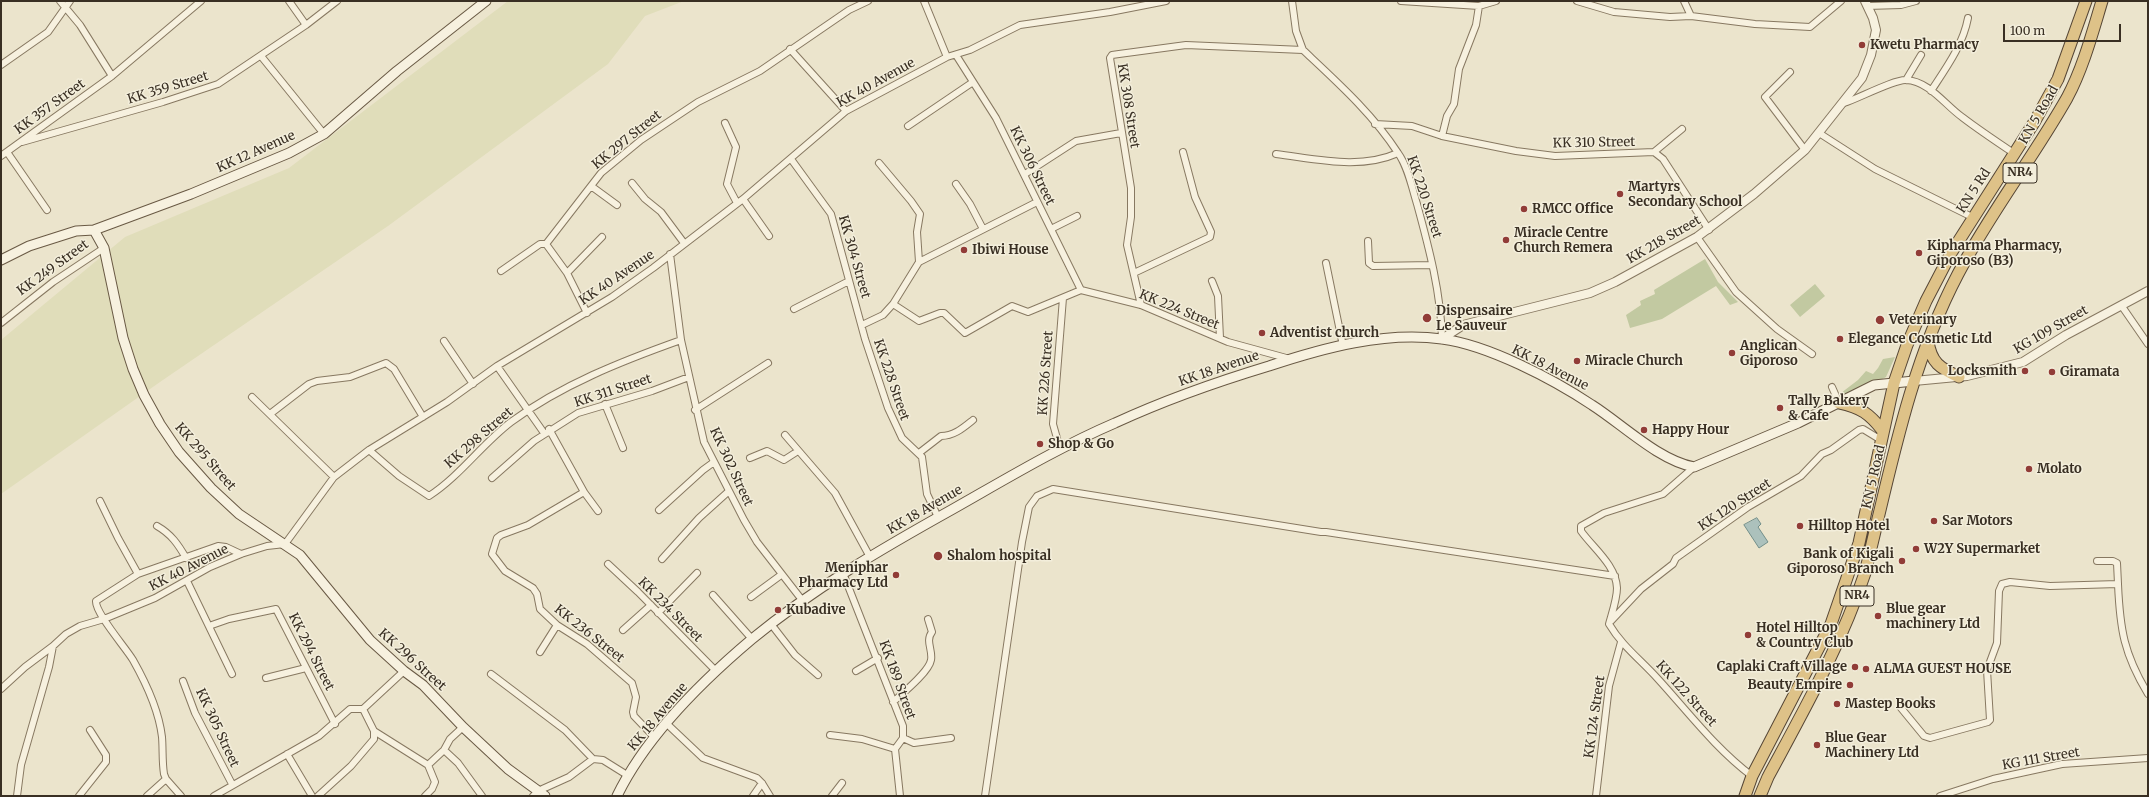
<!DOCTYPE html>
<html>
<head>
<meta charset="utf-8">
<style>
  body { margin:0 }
  #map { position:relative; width:2149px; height:797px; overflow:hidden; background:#ebe4cc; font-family:Merriweather,serif }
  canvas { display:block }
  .frame { position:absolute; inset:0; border:2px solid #392f23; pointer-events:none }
  .scale { position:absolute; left:2003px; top:24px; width:118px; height:18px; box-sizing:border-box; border:2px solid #392f23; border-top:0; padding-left:5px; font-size:12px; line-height:14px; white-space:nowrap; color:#392f23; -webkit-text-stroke:3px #f3eedb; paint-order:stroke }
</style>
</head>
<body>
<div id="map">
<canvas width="2149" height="797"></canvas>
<div class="frame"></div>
<div class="scale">100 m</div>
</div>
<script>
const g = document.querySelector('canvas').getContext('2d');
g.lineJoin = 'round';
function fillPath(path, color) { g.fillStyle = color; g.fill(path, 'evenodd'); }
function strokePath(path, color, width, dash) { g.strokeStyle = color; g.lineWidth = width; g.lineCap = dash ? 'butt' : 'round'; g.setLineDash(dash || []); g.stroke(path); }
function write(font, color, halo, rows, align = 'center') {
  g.font = font + ' Merriweather,serif'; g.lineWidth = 3; g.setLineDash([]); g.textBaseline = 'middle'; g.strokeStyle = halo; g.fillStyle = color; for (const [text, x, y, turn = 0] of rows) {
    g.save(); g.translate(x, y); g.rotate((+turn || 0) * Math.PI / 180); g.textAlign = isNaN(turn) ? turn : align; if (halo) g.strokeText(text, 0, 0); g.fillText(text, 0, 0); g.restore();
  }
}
const farmland = new Path2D(`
  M508 1H684L645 16 608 64 388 226 160 382 1 494V340L125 237 289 168Z`);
const green = new Path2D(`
  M1705 259 1718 282 1738 302 1730 305 1716 286 1662 319 1630 328 1626 315 1641 305 1640 301 1655 294 1654 290Z
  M1815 284 1825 296 1800 317 1790 305Z
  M1895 357 1886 377 1844 400 1841 393 1858 380 1866 371 1873 374 1878 368 1883 359Z`);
const water = new Path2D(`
  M1757 518 1761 524 1758 527 1768 542 1759 548 1744 525Z`);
const minor = new Path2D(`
  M60 1 80 25 112 76
  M289 1 306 25
  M924 1 947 57
  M1401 1 1479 6 1496 1
  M1577 1 1614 12 1670 17 1691 16 1755 24 1810 27 1841 1
  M1684 1 1691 16
  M1867 6 1901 5 1916 1
  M790 49 846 111
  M1303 50C1336 81 1373 114 1398 153 1408 167 1412 188 1417 204 1429 248 1441 293 1442 339
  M956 55 996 118 1081 290
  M261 56 324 134
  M1 65 48 32 70 1
  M1790 72 1765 97 1805 150
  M1906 80 1921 55
  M1931 91C1946 68 1963 45 1968 18
  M1844 103C1857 99 1895 79 1906 80 1929 81 1945 105 1962 117 1979 130 1997 142 2015 154
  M725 123 736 147 727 184 737 203
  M1375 124 1412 126 1442 136 1516 151 1555 156 1654 152 1663 159 1709 230
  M908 126 973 82
  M1819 133 1875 169 1974 218
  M1442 136 1447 116 1454 104 1459 69 1476 25 1479 6
  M22 142 163 102 218 84 306 25 337 1
  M7 152 47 210
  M1654 152 1682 129
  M1276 154C1317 159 1360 170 1398 153
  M1 156 112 76 201 1
  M791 159 831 214 865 339 888 408 902 438 922 457 927 494 938 517
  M879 163 911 201 920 214 917 232 919 262
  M1025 174 1076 141 1121 133
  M632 183 645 199 661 212 684 243
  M956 184 970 204 983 229
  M591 186 617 205
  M743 199 769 236
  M1051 229 1077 216
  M1697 237 1736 292 1777 329 1812 354
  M1368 241 1369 263 1373 266 1432 265
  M670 254 681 340 704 442 744 520 757 542 802 600
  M1326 263 1343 346
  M501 271 540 244H546
  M567 273 602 237
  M1134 273 1210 237 1211 232 1195 197 1183 152
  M1212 281 1218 296 1220 338
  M893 304 919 321 940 313H944L965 333 1012 306 1028 312 1081 290 1141 305 1228 342 1290 359
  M1141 305 1127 245 1131 217V188L1110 58 1112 55 1119 54 1186 45 1303 50 1296 31 1292 1
  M2121 305 2148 344
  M794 309 849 281
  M587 313 567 273 546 244 601 173 641 140 698 102 760 71 849 10 868 1
  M1 323 53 282 104 248
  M862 325 883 315 893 304 919 262 1037 202
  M444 341 473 384
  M497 366 544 433
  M1832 387 1839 403
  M252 397 334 477
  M605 404 623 448
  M695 410 768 363
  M270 414 309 384 317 381 350 377 386 363 394 369 423 417
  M549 429 584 492 528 525 501 535 497 538 492 554 505 571 533 588 537 594 540 609 557 625 587 644 632 683 636 697 633 712 634 716 655 738
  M785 435 835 493 870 557
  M1060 449 1053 424 1063 298
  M369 450 399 476 429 496C460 476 482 444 511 422 561 385 622 361 681 340
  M919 453 941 436C954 436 963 428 973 420
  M750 458 767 451 784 460 798 451
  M1694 467 1663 494 1604 513 1581 526V531C1593 548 1616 565 1617 588 1617 599 1612 613 1609 624 1622 646 1641 660 1658 679 1689 713 1716 749 1752 776
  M492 478 534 441 578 413 652 391 689 377
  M584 492 598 511
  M100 501 118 538 138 574
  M659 510 703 470 714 462
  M157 526C171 534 178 544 186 558
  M662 559 699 518 729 491
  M608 564 638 592 716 671
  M843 573 903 726V738L895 749 900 796
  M187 581 232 674
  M2118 584C2120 630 2124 654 2148 694
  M713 595 752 639
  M751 597 781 575
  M658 613 697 573
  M1611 621 1641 589 1673 564 1676 558 1748 507 1801 476 1822 454 1831 450 1859 430 1863 429 1881 440
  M771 624 795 655 818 675
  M209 626 229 619 276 609 335 724
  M623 630 651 605
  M540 652 557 625
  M856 671 878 658
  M491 674 565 730 593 759
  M266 678 306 668
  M183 681 195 713 232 784
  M1 689 25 667 53 646
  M893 702C903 693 929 672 931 660 933 650 925 641 932 632L928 619
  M1901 708 1924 736 1930 738 1988 722 1990 720 1987 670 1997 643 1999 591 2002 584 2010 582 2050 586 2118 584 2117 563 2113 561H2097
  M666 723 703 758 757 778 762 783 770 796
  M463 727 450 739 444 750 458 763 482 796
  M374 731 428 765 435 782 432 789 425 796
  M830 735 862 739 895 749
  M903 738 914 743 951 738
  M287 754 312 796
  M428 765 444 750
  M17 796 21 765 49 667 53 646 66 634 80 626 104 619 155 598 210 567 241 554 267 546 285 544 334 477 369 450 447 402 497 366 612 297 653 268 743 199 846 111 947 57 970 50 1020 25 1110 12 1166 1
  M79 796 106 762V755L90 730
  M147 796 166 779
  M181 796 166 779 164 774C162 761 163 749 162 737 159 711 146 683 133 660 126 648 95 613 96 601L138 574 218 546 226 547 241 554
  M214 796 319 736 350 709H363L404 671
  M318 796 351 766 374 739V731L363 709
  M533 796 538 791 569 777 593 759 603 760 627 775
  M753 796 762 783
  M832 796 842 783
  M985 796 1022 542 1029 507 1037 496 1053 489 1321 532H1326L1615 576
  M1596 796 1609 686 1621 642
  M1940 796 1993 779 2062 764 2148 758`);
const tertiary = new Path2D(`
  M1442 339 1463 325 1590 293 1615 282 1697 237 1754 194 1805 150 1862 78 1871 55 1876 30 1873 18 1865 1
  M1914 381 1967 376 2023 362 2066 335 2148 291`);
const secondary = new Path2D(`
  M94 230 104 248 123 338 133 369 144 395 160 424 179 452 211 488 239 514 300 555 370 640 404 671 423 685 463 727 508 769 545 796
  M1 260 29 246 76 231 94 230 191 194 289 153 324 134 397 71 486 1
  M617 796C646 736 701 682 752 639 814 588 883 548 953 509 1006 479 1059 447 1115 423 1165 400 1216 382 1269 366 1323 348 1385 331 1442 339 1488 345 1553 379 1592 405 1622 424 1658 460 1694 467L1798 423 1874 385 1914 381`);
const trunk = new Path2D(`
  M1928 341C1931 363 1940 368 1959 377
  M1839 403C1861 408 1869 413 1883 431
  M1745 796 1752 776 1831 624 1859 543 1894 383 1907 345 1926 301 1951 253 2035 121 2058 79 2086 1
  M1760 796 1768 777C1804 710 1841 645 1865 573 1890 472 1909 367 1958 274 1990 213 2033 158 2067 98 2083 68 2092 34 2102 1`);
const markers = [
  [1862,45,4,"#913c37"],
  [1620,194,4,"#913c37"],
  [1524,209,4,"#913c37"],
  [1506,240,4,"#913c37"],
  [964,250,4,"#913c37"],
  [1919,253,4,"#913c37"],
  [1427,318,5,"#913c37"],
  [1880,320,5,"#913c37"],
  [1262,333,4,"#913c37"],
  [1840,339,4,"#913c37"],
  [1732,353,4,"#913c37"],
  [1577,361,4,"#913c37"],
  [2025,371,4,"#913c37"],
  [2052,372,4,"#913c37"],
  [1780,408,4,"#913c37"],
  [1644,430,4,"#913c37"],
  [1040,444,4,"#913c37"],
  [2029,469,4,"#913c37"],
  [1934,521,4,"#913c37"],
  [1800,526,4,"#913c37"],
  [1916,549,4,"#913c37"],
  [938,556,5,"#913c37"],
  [1902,561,4,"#913c37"],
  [896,575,4,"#913c37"],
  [778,610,4,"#913c37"],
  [1878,616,4,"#913c37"],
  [1748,635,4,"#913c37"],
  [1855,667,4,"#913c37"],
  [1866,669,4,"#913c37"],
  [1850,685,4,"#913c37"],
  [1837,704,4,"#913c37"],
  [1817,745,4,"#913c37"]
];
const shields = [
  [2020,173,34],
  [1857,596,34]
];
const shieldNames = [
  ["NR4",2020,173],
  ["NR4",1857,596]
];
const poiNames = [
  ["Kwetu Pharmacy",1870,45],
  ["Martyrs",1628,187],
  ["Secondary School",1628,202],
  ["RMCC Office",1532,209],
  ["Miracle Centre",1514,233],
  ["Church Remera",1514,248],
  ["Kipharma Pharmacy,",1927,246],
  ["Giporoso (B3)",1927,261],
  ["Ibiwi House",972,250],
  ["Dispensaire",1436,311],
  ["Le Sauveur",1436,326],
  ["Veterinary",1889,320],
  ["Adventist church",1270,333],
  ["Elegance Cosmetic Ltd",1848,339],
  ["Anglican",1740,346],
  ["Giporoso",1740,361],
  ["Miracle Church",1585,361],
  ["Locksmith",2017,371,"right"],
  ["Giramata",2060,372],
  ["Tally Bakery",1788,401],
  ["& Cafe",1788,416],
  ["Happy Hour",1652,430],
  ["Shop & Go",1048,444],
  ["Molato",2037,469],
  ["Sar Motors",1942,521],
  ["Hilltop Hotel",1808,526],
  ["W2Y Supermarket",1924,549],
  ["Bank of Kigali",1894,554,"right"],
  ["Giporoso Branch",1894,569,"right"],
  ["Shalom hospital",947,556],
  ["Meniphar",888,568,"right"],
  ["Pharmacy Ltd",888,583,"right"],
  ["Blue gear",1886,609],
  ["machinery Ltd",1886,624],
  ["Kubadive",786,610],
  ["Hotel Hilltop",1756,628],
  ["& Country Club",1756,643],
  ["Caplaki Craft Village",1847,667,"right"],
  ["ALMA GUEST HOUSE",1874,669],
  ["Beauty Empire",1842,685,"right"],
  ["Mastep Books",1845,704],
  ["Blue Gear",1825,738],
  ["Machinery Ltd",1825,753]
];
const streetNames = [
  ["KK 40 Avenue",876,83,-29],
  ["KK 359 Street",168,88,-17],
  ["KK 308 Street",1128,106,81],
  ["KK 357 Street",50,107,-36],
  ["KN 5 Road",2039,115,-60],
  ["KK 297 Street",627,140,-39],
  ["KK 310 Street",1594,143,-1],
  ["KK 12 Avenue",256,152,-24],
  ["KK 306 Street",1032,166,64],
  ["KN 5 Rd",1974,191,-57],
  ["KK 220 Street",1424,197,72],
  ["KK 218 Street",1664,240,-30],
  ["KK 304 Street",854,257,74],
  ["KK 249 Street",53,268,-36],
  ["KK 40 Avenue",617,278,-34],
  ["KK 224 Street",1179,310,22],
  ["KG 109 Street",2051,330,-30],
  ["KK 18 Avenue",1550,368,27],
  ["KK 18 Avenue",1219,369,-19],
  ["KK 226 Street",1046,373,-86],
  ["KK 228 Street",891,380,71],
  ["KK 311 Street",613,391,-18],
  ["KK 298 Street",479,438,-41],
  ["KK 295 Street",205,457,49],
  ["KK 302 Street",731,467,65],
  ["KN 5 Road",1874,477,-77],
  ["KK 120 Street",1735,505,-33],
  ["KK 18 Avenue",925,510,-30],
  ["KK 40 Avenue",189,568,-27],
  ["KK 234 Street",670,610,45],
  ["KK 236 Street",589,634,38],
  ["KK 294 Street",311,652,63],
  ["KK 296 Street",412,660,42],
  ["KK 189 Street",897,680,70],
  ["KK 122 Street",1686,694,48],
  ["KK 18 Avenue",658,717,-50],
  ["KK 124 Street",1595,717,-82],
  ["KK 305 Street",217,728,65],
  ["KG 111 Street",2041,759,-10]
];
fillPath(farmland, '#e0ddba');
fillPath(green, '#c2c9a1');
fillPath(water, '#acc1bc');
strokePath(water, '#738f8a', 1);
strokePath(minor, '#877861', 8);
strokePath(tertiary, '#877861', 10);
strokePath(secondary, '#695944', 11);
strokePath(trunk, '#564635', 13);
strokePath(minor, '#f7f1df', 6);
strokePath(tertiary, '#f7f1df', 8);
strokePath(secondary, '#f7f1df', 9);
strokePath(trunk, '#dec288', 11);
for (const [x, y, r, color] of markers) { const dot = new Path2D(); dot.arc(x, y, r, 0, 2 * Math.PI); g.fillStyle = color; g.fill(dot); strokePath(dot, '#f3eedb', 1.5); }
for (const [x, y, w] of shields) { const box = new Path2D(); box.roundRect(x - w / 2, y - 10, w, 20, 3); g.fillStyle = '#f3eedb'; g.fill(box); strokePath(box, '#392f23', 1); }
write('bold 12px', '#392f23', null, shieldNames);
write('bold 13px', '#392f23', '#f3eedb', poiNames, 'left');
write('13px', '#392f23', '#f3eedb', streetNames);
</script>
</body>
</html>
